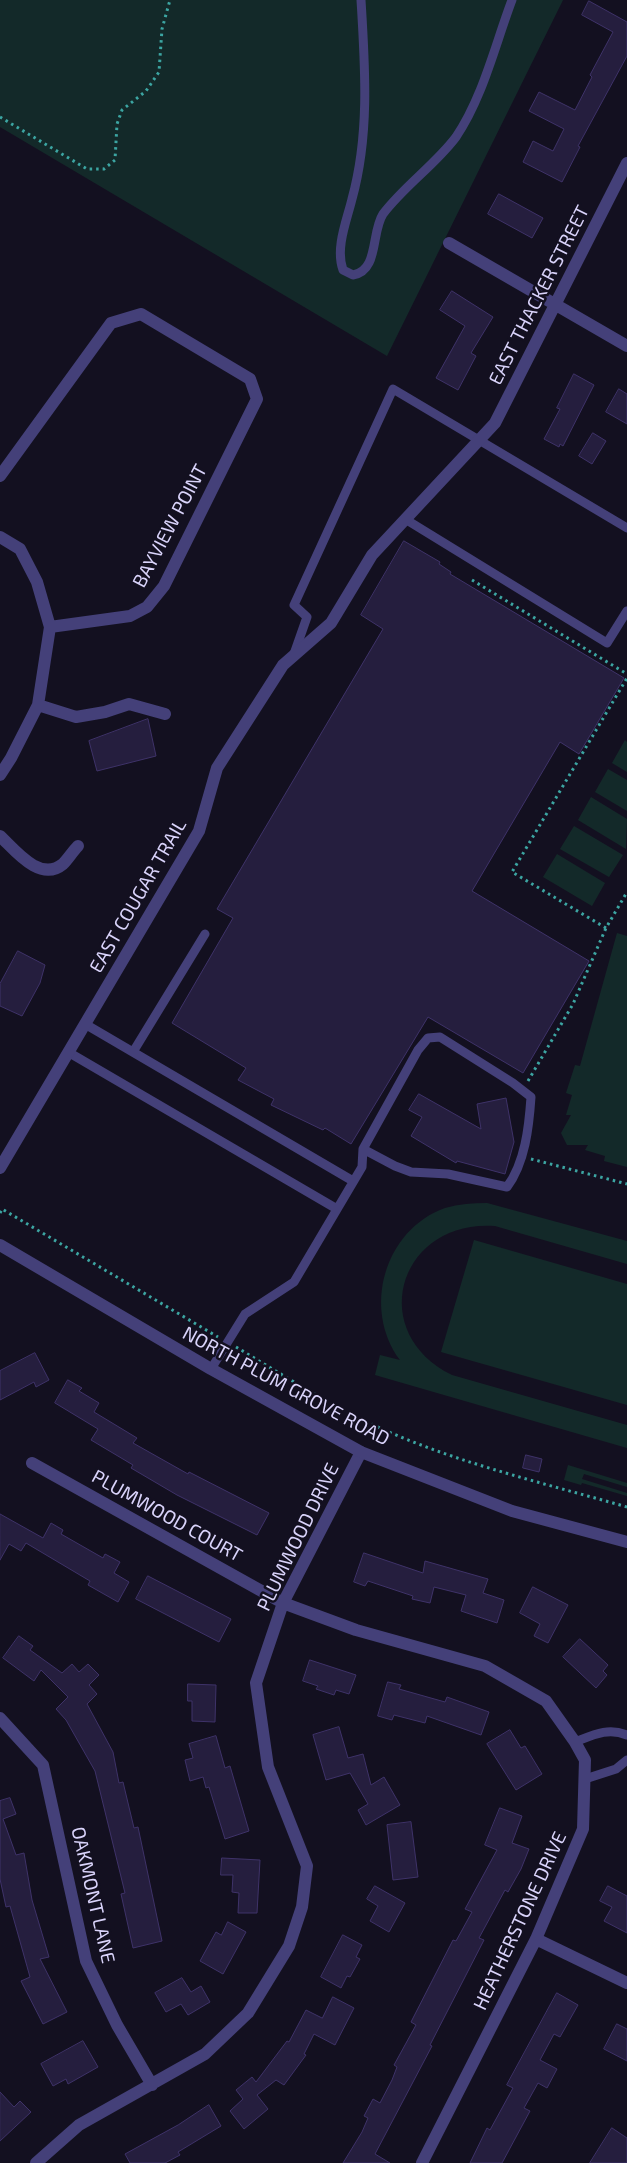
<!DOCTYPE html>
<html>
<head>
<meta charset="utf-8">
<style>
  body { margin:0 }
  canvas { display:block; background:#131020 }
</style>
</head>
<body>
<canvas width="627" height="2163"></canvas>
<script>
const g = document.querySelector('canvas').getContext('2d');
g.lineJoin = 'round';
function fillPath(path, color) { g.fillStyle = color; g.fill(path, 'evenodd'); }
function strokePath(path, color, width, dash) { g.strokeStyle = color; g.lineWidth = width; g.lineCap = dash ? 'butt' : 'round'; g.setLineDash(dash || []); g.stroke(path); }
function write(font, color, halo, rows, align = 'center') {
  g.font = font + ' "Exo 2",sans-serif'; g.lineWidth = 5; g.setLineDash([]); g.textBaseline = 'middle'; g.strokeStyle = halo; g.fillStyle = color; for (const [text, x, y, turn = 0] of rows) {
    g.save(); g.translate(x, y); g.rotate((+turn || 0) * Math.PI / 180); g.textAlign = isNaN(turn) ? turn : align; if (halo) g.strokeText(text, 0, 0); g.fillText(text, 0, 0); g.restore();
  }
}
const green = new Path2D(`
  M0 0H563L387 356 0 127Z
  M625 740 627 742V772L612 763Z
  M608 769 627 780V811L595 792Z
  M591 797 627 819 626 849 578 820Z
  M574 826 623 855 609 877 560 849Z
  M557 854 605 883 592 906 543 877Z
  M617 933 627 936V1167L604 1161 605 1156 585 1150 588 1145H567L561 1133 571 1115H566L572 1095 566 1093 575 1065 580 1066Z
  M487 1203 627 1241V1264L495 1226C399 1219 365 1332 452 1375L627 1425V1448L375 1375 380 1355 400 1360C362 1309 384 1230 445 1208 459 1204 473 1203 487 1203Z
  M474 1240 627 1284V1405L441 1352Z
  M568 1465 627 1483V1487L584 1474 582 1479 627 1493V1496L582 1483 581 1485 564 1480Z`);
const building = new Path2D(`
  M589 1 627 22V56L578 146 580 147 562 182 523 162 533 141 553 151 564 129 529 111 539 92 575 110 592 77 590 75 613 32 582 15Z
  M499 194 543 218 532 238 488 214Z
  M452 291 493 317 471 353 476 356 458 390 436 378 465 326 440 310Z
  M574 374 594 385 563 446 560 444 559 447 544 439 560 409 557 408Z
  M619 389 627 394V424L606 412Z
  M593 433 606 441 592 464 579 456Z
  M404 541 440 562 439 564 451 572 450 574 624 678 579 754 560 742 472 891 589 961 523 1073 428 1017 351 1144 325 1128 323 1130 271 1105 274 1099 238 1080 246 1068 172 1023 233 918 217 909 383 629 361 615Z
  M148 719 156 756 97 771 89 741Z
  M18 951 45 965 40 983 22 1016 0 1006V984Z
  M419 1094 481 1129 477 1104 506 1098 514 1142 505 1174 457 1161 456 1163 411 1136 422 1117 409 1110Z
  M35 1353 49 1380 36 1387 34 1382 0 1400V1371Z
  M68 1380 82 1388 79 1391 99 1403 94 1412 137 1438 133 1443 188 1474 189 1472 269 1513 257 1535 177 1495 131 1468 133 1465 91 1440 98 1429 55 1403Z
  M526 1455 542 1459 539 1472 523 1468Z
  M0 1514 43 1538 51 1523 63 1530 61 1534 103 1558 105 1554 120 1562 114 1573 129 1582 118 1602 88 1585 90 1581 26 1543 21 1551 9 1544 0 1560Z
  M364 1553 423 1573 425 1561 488 1579 483 1593 504 1600 497 1623 461 1611 466 1595 434 1587 430 1603 412 1599 413 1596 368 1581 365 1586 354 1582Z
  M148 1576 231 1619 219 1642 136 1599Z
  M533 1587 568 1605 548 1643 534 1636 540 1624 520 1613Z
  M19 1636 33 1646 30 1650 62 1673 72 1664 79 1672 88 1664 99 1675 89 1685 97 1694 87 1704 113 1752 119 1783 123 1782 134 1828 138 1827 162 1941 133 1948 121 1894 125 1893 95 1771 66 1720 56 1709 68 1697 41 1670 34 1681 3 1658Z
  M580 1639 608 1665 603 1671 607 1675 596 1688 563 1657Z
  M310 1660 356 1675 349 1694 336 1690 334 1695 316 1689 318 1686 303 1681Z
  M388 1682 401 1685 399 1689 445 1702 447 1697 489 1712 481 1735 427 1716 425 1723 394 1715 392 1720 378 1716Z
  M188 1684 216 1685 215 1722 192 1721V1701H188Z
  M339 1727 348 1758 363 1754 371 1785 384 1777 400 1805 366 1825 358 1810 368 1804 350 1773 326 1780 313 1735Z
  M510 1730 521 1748 525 1746 542 1774 516 1790 487 1744Z
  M216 1736 225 1768 230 1766 249 1831 225 1839 209 1787 206 1788 203 1777 190 1781 185 1760 193 1758 189 1744Z
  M10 1798 16 1814 3 1819 16 1855 24 1853 32 1900 49 1957 40 1959 67 2012 43 2024 21 1981 30 1977 10 1906 6 1907 0 1879V1801Z
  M500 1808 522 1816 512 1843 529 1849 521 1869 508 1892 505 1890 479 1938 484 1940 430 2045 432 2046 375 2154 390 2163H343L362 2132 368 2118 364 2116 373 2099 380 2103 392 2080 397 2067 394 2065 416 2025 411 2022 453 1940 456 1941 472 1912 465 1909 497 1850 485 1845Z
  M411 1822 418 1877 393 1880 387 1825Z
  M222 1858 260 1860 257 1913H238L239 1893 232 1892 233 1875H221Z
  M375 1886 405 1903 389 1932 370 1921 378 1906 367 1899Z
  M608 1886 627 1896V1933L604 1921 612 1907 600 1901Z
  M228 1922 246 1932 223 1974 200 1961 216 1932 221 1935Z
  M343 1935 362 1945 356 1957 360 1959 350 1977 347 1976 341 1988 321 1977Z
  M182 1978 191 1992 201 1986 210 2002 188 2015 181 2004 166 2012 155 1993Z
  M557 1993 578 2005 560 2037 554 2034 540 2060 557 2069 547 2088 538 2083 524 2108 530 2111 502 2163H470L487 2128 490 2130 513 2088 507 2085Z
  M333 1997 354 2008 335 2045 314 2034 304 2054 306 2055 284 2085 276 2080 257 2095 268 2109 244 2129 230 2111 243 2099 236 2090 252 2077 256 2082 287 2041 289 2042 306 2010 322 2018Z
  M617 2024 627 2029V2061L604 2049Z
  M83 2041 98 2067 68 2084 66 2079 53 2086 41 2064Z
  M0 2092 14 2107 20 2101 31 2112 0 2141Z
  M209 2105 221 2126 178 2152 180 2155 165 2163H130L125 2154 178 2125Z
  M612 2128 627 2138V2163H590Z`);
const path = new Path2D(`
  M0 117 87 169H104L115 160 117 124 122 110 146 91 159 72 162 29 170 0
  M472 580 627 674
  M606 928 512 872 627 678
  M528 1081 573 1004 606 928 627 892
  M531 1159 627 1184
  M0 1213 2 1209 218 1337
  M236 1347C286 1377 336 1409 389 1432 465 1465 547 1484 627 1507`);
const service = new Path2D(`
  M361 0C365 66 370 134 352 199 347 220 335 248 343 270L353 275C379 271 371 232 383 214 404 186 435 165 456 137 483 97 495 45 512 0
  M405 519 607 643 627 611
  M294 654 307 617 294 605 393 389 627 528
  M85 1024 353 1181
  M68 1052 337 1209
  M133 1052 205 934
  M211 1369 245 1314 294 1282 362 1167 363 1149 418 1050 428 1038 440 1037 513 1083 531 1097C529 1127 525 1163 507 1187L448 1174 411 1172 395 1166 363 1149
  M575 1742C593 1735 608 1727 627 1735
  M585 1779 616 1769 627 1760`);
const minor = new Path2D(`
  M449 243 627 346
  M0 476 111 323 141 314 250 379 257 399 164 586 147 607 130 616 50 627
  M0 537 20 549 37 582 50 627 38 705 11 758 0 775
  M38 705 76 717 105 712 129 704 165 714
  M0 836C15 850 40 883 63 864 68 859 73 851 78 846
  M0 1168 199 831 217 768 283 665 331 623 372 555 495 423 627 163
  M32 1463 283 1603 356 1630 485 1666 546 1701 575 1742 585 1760 583 1829 536 1939 422 2163
  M0 1718 43 1765 86 1961 117 2025 152 2085
  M536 1939 627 1983
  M36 2163 79 2125 205 2054 248 2013 289 1946 302 1907 307 1866 268 1767 256 1683 283 1603 361 1452`);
const tertiary = new Path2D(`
  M0 1245 211 1369 361 1452 512 1511 627 1542`);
const streetNames = [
  ["EAST THACKER STREET",539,295,-63],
  ["BAYVIEW POINT",170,526,-62],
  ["EAST COUGAR TRAIL",138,896,-60],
  ["NORTH PLUM GROVE ROAD",286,1386,28],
  ["PLUMWOOD COURT",167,1516,29],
  ["PLUMWOOD DRIVE",298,1537,-64],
  ["OAKMONT LANE",93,1895,77],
  ["HEATHERSTONE DRIVE",520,1921,-65]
];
fillPath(green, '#132929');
fillPath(building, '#251e3e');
strokePath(building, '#3e3268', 1);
strokePath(path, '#3ca5a2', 3, [2.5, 4]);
strokePath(service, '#444079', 9);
strokePath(minor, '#444079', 12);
strokePath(tertiary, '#444079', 12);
write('19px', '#d9d3fa', '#131020', streetNames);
</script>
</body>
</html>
